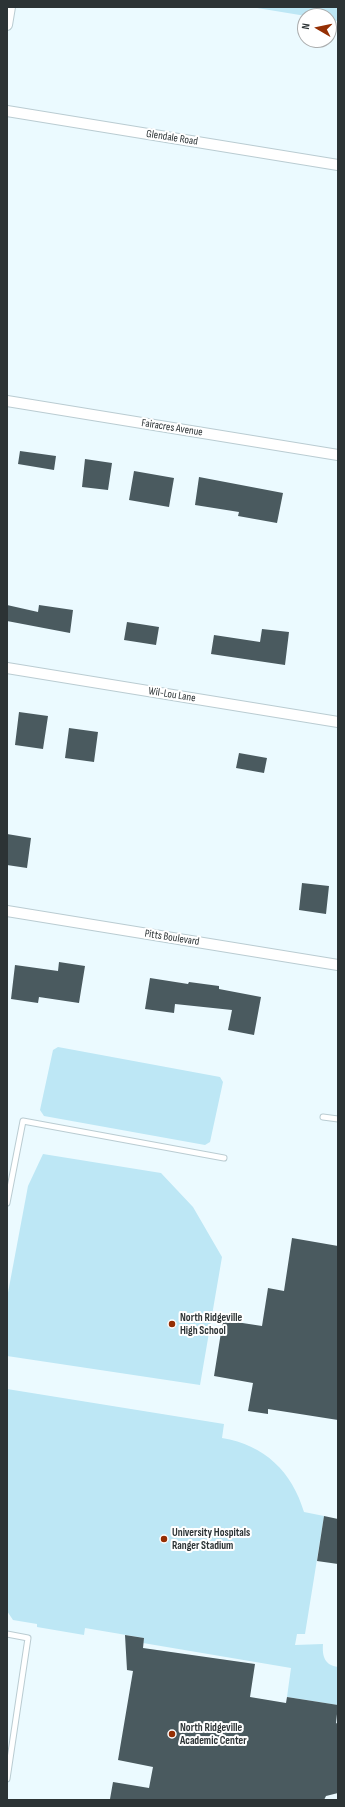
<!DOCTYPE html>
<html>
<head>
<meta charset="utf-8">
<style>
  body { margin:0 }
  #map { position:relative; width:345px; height:1807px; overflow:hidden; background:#ebfaff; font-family:"Sofia Sans Condensed",sans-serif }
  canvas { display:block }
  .frame { position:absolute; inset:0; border:8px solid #2c3335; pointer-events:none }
  .north { position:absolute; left:297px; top:8px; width:40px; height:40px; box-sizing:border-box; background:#fff; border:1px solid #abadae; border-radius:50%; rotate:279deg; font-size:11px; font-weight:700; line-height:16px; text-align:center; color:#2c3335 }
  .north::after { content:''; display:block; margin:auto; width:14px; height:18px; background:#952f04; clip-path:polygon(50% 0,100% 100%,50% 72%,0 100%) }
</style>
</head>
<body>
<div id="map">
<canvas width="345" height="1807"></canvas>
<div class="frame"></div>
<div class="north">N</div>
</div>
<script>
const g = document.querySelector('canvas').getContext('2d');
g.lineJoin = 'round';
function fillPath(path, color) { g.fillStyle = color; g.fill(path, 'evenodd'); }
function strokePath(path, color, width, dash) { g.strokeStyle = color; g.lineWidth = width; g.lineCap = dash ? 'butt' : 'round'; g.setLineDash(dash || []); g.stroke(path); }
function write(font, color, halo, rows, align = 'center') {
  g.font = font + ' "Sofia Sans Condensed",sans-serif'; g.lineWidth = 4; g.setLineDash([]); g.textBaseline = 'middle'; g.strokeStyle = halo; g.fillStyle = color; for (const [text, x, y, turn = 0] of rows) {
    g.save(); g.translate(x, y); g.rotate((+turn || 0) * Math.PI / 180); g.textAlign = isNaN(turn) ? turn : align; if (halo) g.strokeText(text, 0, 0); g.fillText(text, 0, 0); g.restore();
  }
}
const green = new Path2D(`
  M251 7H338V21L329 20V16H306Z
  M58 1047 220 1077 223 1082 210 1142 205 1145 44 1116 40 1110 53 1050Z
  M43 1154 161 1173 193 1207 222 1257 200 1385 7 1356V1298L28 1186Z
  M7 1389 224 1424 222 1438C265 1445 292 1472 304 1512L324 1516 305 1634H297L295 1645 323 1644C322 1657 325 1665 338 1667V1705L287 1697 291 1668 143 1643 144 1638 85 1628 84 1635 37 1627V1624L13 1620 7 1611Z`);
const building = new Path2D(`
  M20 451 56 456 54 470 18 464Z
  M85 459 112 463 108 490 82 487Z
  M134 471 174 478 169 507 129 500Z
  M199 477 283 493 277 523 238 516 239 512 195 505Z
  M7 605 38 612 39 605 73 610 70 633 7 621Z
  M127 622 159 627 156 645 124 640Z
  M262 629 289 632 285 665 211 654 214 635 260 642Z
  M19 712 48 716 43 749 15 745Z
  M69 728 98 732 94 762 65 758Z
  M239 753 267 758 264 773 236 768Z
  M7 834 31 838 27 868 7 865Z
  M302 883 329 886 326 914 299 910Z
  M59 962 85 966 79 1003 39 997 38 1003 11 999 15 965 58 971Z
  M150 978 188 984 189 982 219 986V989L261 997 254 1035 228 1030 232 1010 175 1004 174 1013 145 1009Z
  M292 1238 338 1246V1420L268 1409V1414L248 1411 253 1383 214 1376 223 1320 262 1326 268 1288 284 1291Z
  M324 1516 338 1519V1564L317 1561Z
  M125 1635 144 1638 143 1648 255 1664 250 1697 286 1703 287 1697 338 1705 336 1723 338 1724V1793L326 1796 324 1800 110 1799 113 1782 149 1788 153 1767 118 1760 133 1671 127 1670Z`);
const service = new Path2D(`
  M323 1117 338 1119
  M7 1203 23 1121 224 1158
  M7 1634 28 1638 7 1779`);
const minor = new Path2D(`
  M7 25 10 7
  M7 111 338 165
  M7 401 338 455
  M7 668 338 722
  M7 911 338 965`);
const markers = [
  [172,1324,4,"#952f04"],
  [164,1539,4,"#952f04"],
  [172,1734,4,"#952f04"]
];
const streetNames = [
  ["Glendale Road",172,138,9],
  ["Fairacres Avenue",172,428,9],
  ["Wil-Lou Lane",172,695,9],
  ["Pitts Boulevard",172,938,9]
];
const poiNames = [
  ["North Ridgeville",180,1318],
  ["High School",180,1331],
  ["University Hospitals",172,1533],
  ["Ranger Stadium",172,1546],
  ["North Ridgeville",180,1728],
  ["Academic Center",180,1741]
];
fillPath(green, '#bde7f5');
fillPath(building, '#4a5a5f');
strokePath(service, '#baccd2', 7);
strokePath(minor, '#baccd2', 12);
strokePath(service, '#fff', 5);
strokePath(minor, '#fff', 10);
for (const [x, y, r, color] of markers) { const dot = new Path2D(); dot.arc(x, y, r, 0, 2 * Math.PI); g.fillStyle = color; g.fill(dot); strokePath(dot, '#fff', 1.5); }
write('11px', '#2c3335', '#fff', streetNames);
write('bold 11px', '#2c3335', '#fff', poiNames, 'left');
</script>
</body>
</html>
